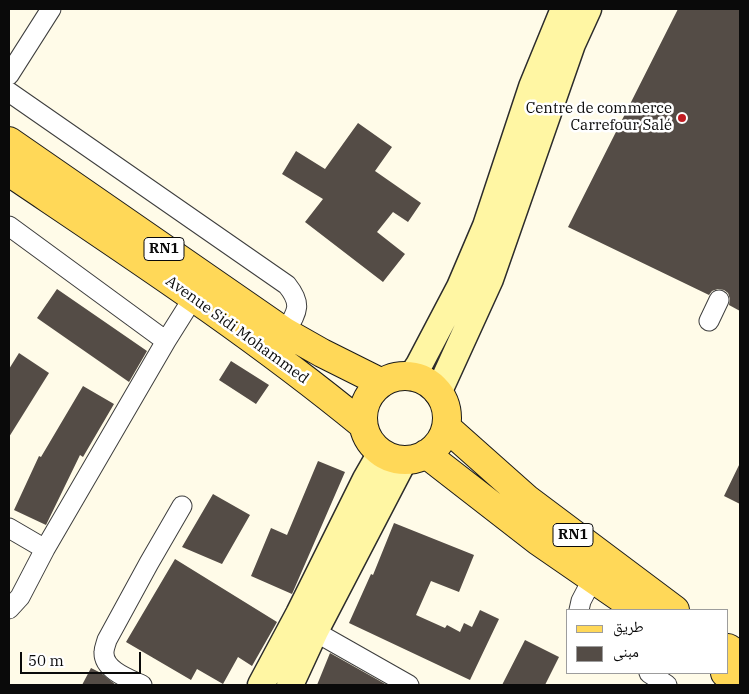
<!DOCTYPE html>
<html>
<head>
<meta charset="utf-8">
<style>
  body { margin:0 }
  #map { position:relative; width:749px; height:694px; overflow:hidden; background:#fffbe8; font-family:"IBM Plex Serif","Noto Naskh Arabic",serif }
  canvas { display:block }
  .frame { position:absolute; inset:0; border:10px solid #0a0a0a; pointer-events:none }
  .legend { position:absolute; left:566px; top:609px; width:162px; height:65px; box-sizing:border-box; background:#fff; border:1px solid #9d9d9d; margin:0; padding:6px 9px; list-style:none; font-size:15px; color:#0a0a0a }
  .legend li { display:flex; align-items:center; gap:10px; height:25px }
  .legend b { width:25px; border:1px solid #9d9d9d }
  .scale { position:absolute; left:20px; top:652px; width:121px; height:22px; box-sizing:border-box; border:2px solid #0a0a0a; border-top:0; padding-left:6px; font-size:15px; line-height:18px; white-space:nowrap; color:#0a0a0a; -webkit-text-stroke:4px #fff; paint-order:stroke }
</style>
</head>
<body>
<div id="map">
<canvas width="749" height="694"></canvas>
<div class="frame"></div>
<ul class="legend">
<li><b style="height:6px;background:#ffd858"></b>طريق</li>
<li><b style="height:14px;background:#544c46"></b>مبنى</li>
</ul>
<div class="scale">50 m</div>
</div>
<script>
const g = document.querySelector('canvas').getContext('2d');
g.lineJoin = 'round';
function fillPath(path, color) { g.fillStyle = color; g.fill(path, 'evenodd'); }
function strokePath(path, color, width, dash) { g.strokeStyle = color; g.lineWidth = width; g.lineCap = dash ? 'butt' : 'round'; g.setLineDash(dash || []); g.stroke(path); }
function write(font, color, halo, rows, align = 'center') {
  g.font = font + ' "IBM Plex Serif",serif'; g.lineWidth = 5; g.setLineDash([]); g.textBaseline = 'middle'; g.strokeStyle = halo; g.fillStyle = color; for (const [text, x, y, turn = 0] of rows) {
    g.save(); g.translate(x, y); g.rotate((+turn || 0) * Math.PI / 180); g.textAlign = isNaN(turn) ? turn : align; if (halo) g.strokeText(text, 0, 0); g.fillText(text, 0, 0); g.restore();
  }
}
const building = new Path2D(`
  M678 9H740V311L729 305 730 299 728 293 724 290 718 289 712 291 709 295 568 227Z
  M358 123 392 147 375 171 421 203 408 222 393 212 377 232 405 254 383 282 305 222 323 199 282 174 296 151 325 169Z
  M57 289 147 351 129 382 37 318Z
  M19 353 49 373 9 437V369Z
  M231 361 269 385 256 404 219 380Z
  M83 386 114 404 83 457 80 455 46 525 14 510 39 456 41 457Z
  M318 461 345 472 292 594 251 576 271 528 287 535Z
  M740 463V504L724 496Z
  M213 494 250 515 222 564 182 547Z
  M394 523 474 555 459 592 431 581 416 615 445 628 447 625 460 632 464 623 472 627 480 610 499 619 470 680 349 623 371 574 373 575Z
  M175 559 277 622 252 666 238 657 223 684 197 669 191 680 126 642Z
  M525 640 559 657 545 685H502Z
  M330 653 387 685H317Z
  M91 668 101 673 116 685H82Z`);
const street = new Path2D(`
  M9 75 51 9
  M9 92 287 285C303 305 297 312 285 332
  M9 226 166 341
  M709 321 719 300
  M9 528 45 549
  M9 609 20 597 45 549 166 341 193 298
  M579 610 581 601 593 578
  M305 626 409 685
  M649 673 667 685
  M142 685C129 679 103 670 104 652 104 648 106 644 107 640L149 563 182 506`);
const secondary = new Path2D(`
  M411 377 419 365 460 287 486 226 532 87 564 9
  M438 393 490 279 572 44 588 9
  M261 685 299 614 366 479 381 453
  M290 685 315 631 404 460`);
const primary = new Path2D(`
  M9 141 285 332 322 353 382 383
  M9 172C129 253 251 333 363 425
  M363 418a42 42 0 1 1 84 0a42 42 0 1 1-84 0Z
  M446 427 527 499 675 610
  M426 454 538 541 638 610
  M728 648 740 656
  M725 673 740 683`);
const markers = [
  [682,118,5,"#c11c22"]
];
const shields = [
  [164,249,40],
  [573,535,40]
];
const shieldNames = [
  ["RN1",164,249],
  ["RN1",573,535]
];
const poiNames = [
  ["Centre de commerce",672,109],
  ["Carrefour Salé",672,126]
];
const streetNames = [
  ["Avenue Sidi Mohammed",237,330,36]
];
fillPath(building, '#544c46');
strokePath(street, '#3d3d3d', 21);
strokePath(secondary, '#2c2c2c', 29);
strokePath(primary, '#1b1b1b', 30);
strokePath(street, '#fff', 19);
strokePath(secondary, '#fff6a3', 26);
strokePath(primary, '#ffd858', 28);
for (const [x, y, r, color] of markers) { const dot = new Path2D(); dot.arc(x, y, r, 0, 2 * Math.PI); g.fillStyle = color; g.fill(dot); strokePath(dot, '#fff', 2); }
for (const [x, y, w] of shields) { const box = new Path2D(); box.roundRect(x - w / 2, y - 11.5, w, 23, 4); g.fillStyle = '#fff'; g.fill(box); strokePath(box, '#0a0a0a', 1); }
write('bold 14px', '#0a0a0a', null, shieldNames);
write('15px', '#0a0a0a', '#fff', poiNames, 'right');
write('15px', '#0a0a0a', '#fff', streetNames);
</script>
</body>
</html>
